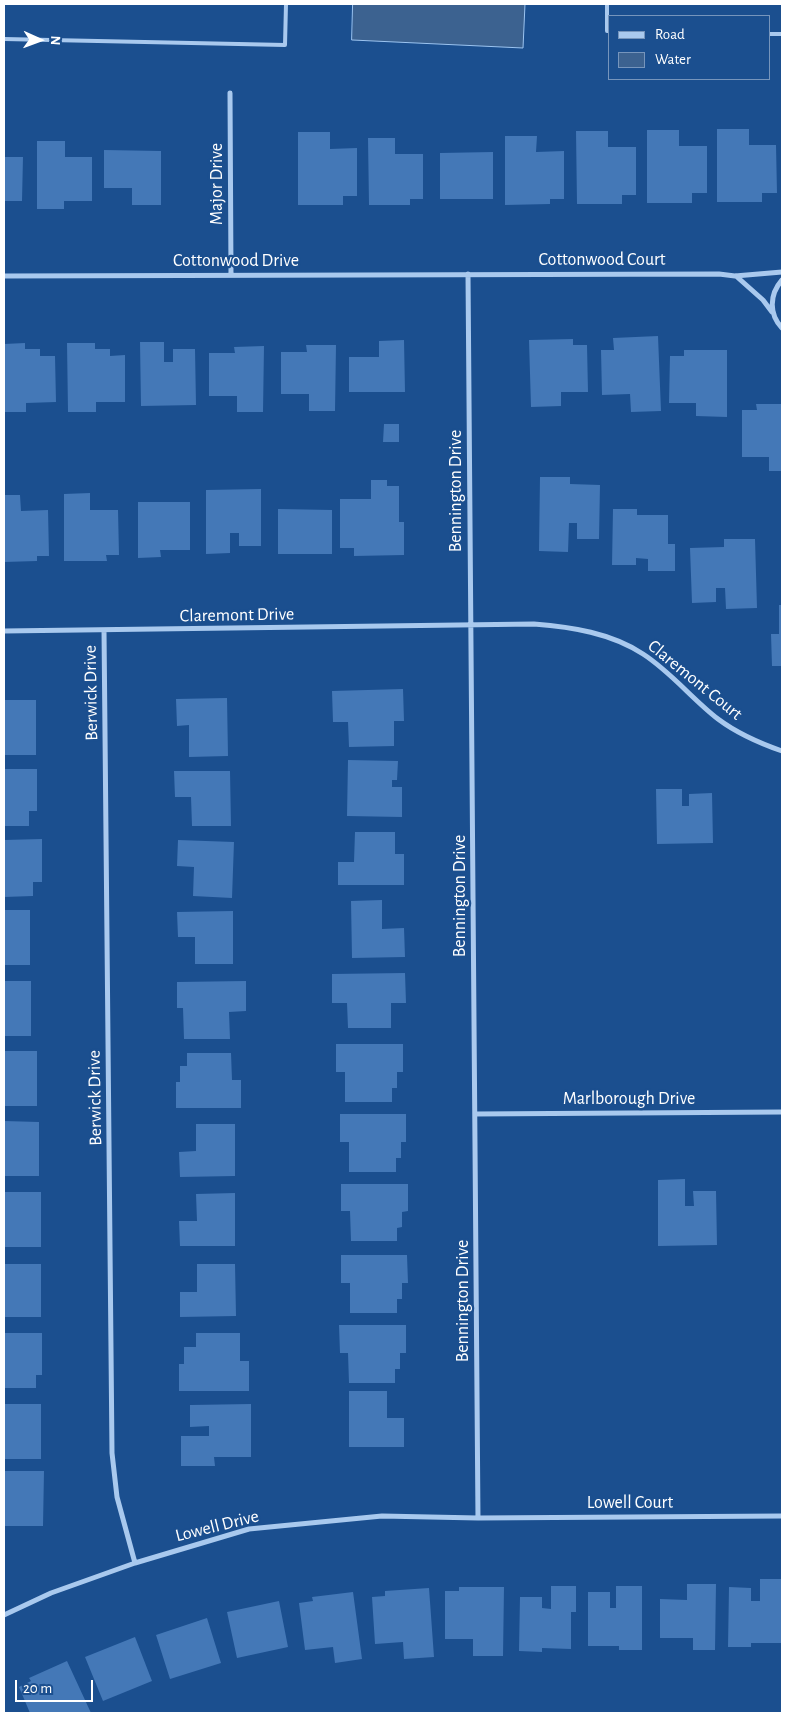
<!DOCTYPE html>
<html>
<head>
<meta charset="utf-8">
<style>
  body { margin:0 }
  #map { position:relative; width:786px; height:1717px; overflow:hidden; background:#1b4f8f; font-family:"Alegreya Sans",sans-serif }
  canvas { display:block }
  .frame { position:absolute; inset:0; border:5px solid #fff; pointer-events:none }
  .legend { position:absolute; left:608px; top:15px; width:162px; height:65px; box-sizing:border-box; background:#1b4f8f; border:1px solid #7695bc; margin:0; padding:6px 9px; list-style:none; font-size:15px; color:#fff }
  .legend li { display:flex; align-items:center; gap:10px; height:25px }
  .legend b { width:25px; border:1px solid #7695bc }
  .north { position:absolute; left:15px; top:15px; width:50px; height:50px; -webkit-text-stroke:4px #1b4f8f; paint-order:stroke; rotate:92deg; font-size:14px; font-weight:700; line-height:20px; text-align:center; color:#fff }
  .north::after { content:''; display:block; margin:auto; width:18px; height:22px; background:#fff; clip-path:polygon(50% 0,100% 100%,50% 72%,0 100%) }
  .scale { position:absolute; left:15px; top:1680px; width:78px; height:22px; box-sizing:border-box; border:2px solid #fff; border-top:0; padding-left:6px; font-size:15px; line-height:18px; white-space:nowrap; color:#fff; -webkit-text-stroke:4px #1b4f8f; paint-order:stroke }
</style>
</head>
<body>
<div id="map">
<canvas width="786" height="1717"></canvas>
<div class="frame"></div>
<ul class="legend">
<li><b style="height:6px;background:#a9c9ee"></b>Road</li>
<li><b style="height:14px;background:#3c6290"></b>Water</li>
</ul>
<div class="north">N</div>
<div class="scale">20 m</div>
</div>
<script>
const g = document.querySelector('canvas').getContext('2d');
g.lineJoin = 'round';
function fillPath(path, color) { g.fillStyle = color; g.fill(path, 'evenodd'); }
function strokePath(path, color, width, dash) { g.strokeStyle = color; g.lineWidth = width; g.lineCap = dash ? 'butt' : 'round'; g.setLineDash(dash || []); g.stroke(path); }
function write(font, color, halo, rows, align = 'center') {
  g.font = font + ' "Alegreya Sans",sans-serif'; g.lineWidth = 4.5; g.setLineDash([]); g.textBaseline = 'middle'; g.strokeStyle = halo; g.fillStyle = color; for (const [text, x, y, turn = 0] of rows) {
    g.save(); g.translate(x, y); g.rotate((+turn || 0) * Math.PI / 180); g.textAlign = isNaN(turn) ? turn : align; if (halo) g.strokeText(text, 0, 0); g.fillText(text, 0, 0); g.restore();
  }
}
const water = new Path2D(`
  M353 4H525L523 48 352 40Z`);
const building = new Path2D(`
  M717 129H749V145H776L777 193H762V202H717Z
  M647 130H679V146H707V193H692V203H647Z
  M576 131H608V147H636V195H622V204H577Z
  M298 132H330V149L357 148V196H343V205H298Z
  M505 136H537L536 152 564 151V199H550V204L505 205Z
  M368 138H395V154H423V199H410V205H369Z
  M37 141H65V157H92V201H64V209H37Z
  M104 150 161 151V205H132V188H104Z
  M493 152V199H440V153Z
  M4 157H23L22 201H4Z
  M658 336 661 411 631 412 630 394 602 395 601 350H614L613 338Z
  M573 339V345H587L588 392H561V406L531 407 529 340Z
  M404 340 405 392H349V357H379V341Z
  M140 342H164V362H173V349H195L196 405 141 406Z
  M25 343V349H40V356H55L56 402 26 403V412H4V344Z
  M67 343H95V349H110V356L125 355V402H96V412H68Z
  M306 345H336L335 411H309V394H281V352H307Z
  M264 346 263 412H237V396H209V353H235L234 347Z
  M684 350H727V417L696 416V403H669L670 356H684Z
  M756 404H782V471H769V457H742V410H757Z
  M384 424H399V442H383Z
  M540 477H570V484L600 485 599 539H577V523H569L568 552 539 551Z
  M371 480H387V486H399V522H404V555L354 556V548H340V499H371Z
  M261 489V546H239V533H230V553L206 554V490Z
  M90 493V510H118L119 555H106L107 561H64V494Z
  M4 495H20L21 511 48 510 49 556H37V561L4 562Z
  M138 502H190V550H160L161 557 138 558Z
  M278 509 332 510V554H278Z
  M613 509H637V515H668V544H675V571H648V559L636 558V565H612Z
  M724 539H755L757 608 726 609 725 588H716V602L692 603 690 548 724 547Z
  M779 605H782V666H772L771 634H779Z
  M403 689 404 721H394V746L349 747 348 722H333L332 691Z
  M227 698 228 756 189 757V725L177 726 176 699Z
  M4 700H36V755H4Z
  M348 760 398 761 397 780H392V787H402V817L347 816Z
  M4 769H37V811H29V826H4Z
  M174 771H230L231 826H192L191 797H175Z
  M656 789H682V806H689V794L712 793 713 843 657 844Z
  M355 832H395V854H404V885H338V862H354Z
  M42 839V882H33V896L4 897V840Z
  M178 840 234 842 232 898 193 896 194 867 177 866Z
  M382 900V929L404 928 405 957 352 958 351 901Z
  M4 910H30V965H4Z
  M233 911V964H195V937H178L177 912Z
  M405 973 406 1003H391V1028H348L347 1003H332V974Z
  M4 981H31V1036H4Z
  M246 981V1011L229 1012 230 1039H184L183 1008H177V982Z
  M336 1044H403V1072H397V1088H392V1102H345V1072H336Z
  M4 1051H37V1106H4Z
  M187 1053H231L232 1080H241V1108H176V1082H180V1066H187Z
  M340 1114H406V1142H401V1158H396V1172H349V1142H340Z
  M4 1121 39 1122V1176H4Z
  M196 1124H235V1176L180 1177 179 1152 196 1151Z
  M685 1179V1206H694L693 1191H716L717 1245 658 1246V1180Z
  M341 1184H408V1211L402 1212V1227L397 1228V1241H351L350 1211H341Z
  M4 1192H41V1247H4Z
  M235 1193V1246H180L179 1221H197L196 1194Z
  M341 1255H407L408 1283H402V1299H397V1313H350V1283H341Z
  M4 1264H41V1317H4Z
  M197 1264H235L236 1316 180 1317V1292H197Z
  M339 1325H406V1353H400V1369H395V1383H349L348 1353H340Z
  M4 1333H42V1375H36V1388H4Z
  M196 1333H240V1361H249V1391H179V1364H184V1347H196Z
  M349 1391H387V1418H404V1447H349Z
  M4 1404H41V1459H4Z
  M251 1404V1457H214L215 1466H181V1436H209V1426L190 1427V1405Z
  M4 1471H44L43 1526H4Z
  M760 1579H782V1643H751V1647H728L729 1587 751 1588V1601H760Z
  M687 1584H716L715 1650H693V1638H660V1599L687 1600Z
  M551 1586H576V1612H571V1649L542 1648V1652L519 1651 520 1597H542V1608L551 1609Z
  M616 1586H642V1650H619V1646H588V1592H610V1608H616Z
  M459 1587H504L503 1656H473V1639H445V1591H459Z
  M429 1588 434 1657 404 1659 403 1642 375 1644 372 1597 385 1596V1591Z
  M353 1592 362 1659 335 1663 333 1647 305 1650 299 1603 313 1601 312 1597Z
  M279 1601 288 1647 237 1658 227 1612Z
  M207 1618 221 1663 170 1679 156 1635Z
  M135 1637 152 1681 103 1701 85 1657Z
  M67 1661 91 1713H30L19 1687 31 1681 29 1678Z`);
const lane = new Path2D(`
  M607 4V31H610
  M770 34H782
  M4 39 285 45 286 4`);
const street = new Path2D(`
  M230 93 231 275
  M468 274 478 1518
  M4 276 719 274 735 276 782 272
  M736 276 763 300 772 312
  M782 280C769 295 769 314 782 328
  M104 630 112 1453 117 1497 135 1563
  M4 631 534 624C572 627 611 633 643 654 671 672 692 699 718 719 738 734 759 743 782 751
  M475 1114 782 1112
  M4 1615 51 1593 135 1563 249 1529 382 1516 478 1518 782 1516`);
const streetNames = [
  ["Major Drive",217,184,-90],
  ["Cottonwood Court",602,260],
  ["Cottonwood Drive",236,261],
  ["Bennington Drive",456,491,-90],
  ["Claremont Drive",237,615,-1],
  ["Claremont Court",695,680,39],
  ["Berwick Drive",91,693,-91],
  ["Bennington Drive",460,896,-90],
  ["Berwick Drive",95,1098,-91],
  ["Marlborough Drive",629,1099],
  ["Bennington Drive",463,1301,-90],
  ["Lowell Court",630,1503],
  ["Lowell Drive",217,1526,-14]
];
fillPath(water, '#3c6290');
strokePath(water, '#9cc4f0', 1);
fillPath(building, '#4478b7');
strokePath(lane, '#a9c9ee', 4);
strokePath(street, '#a9c9ee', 5);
write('18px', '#fff', '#1b4f8f', streetNames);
</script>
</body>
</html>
